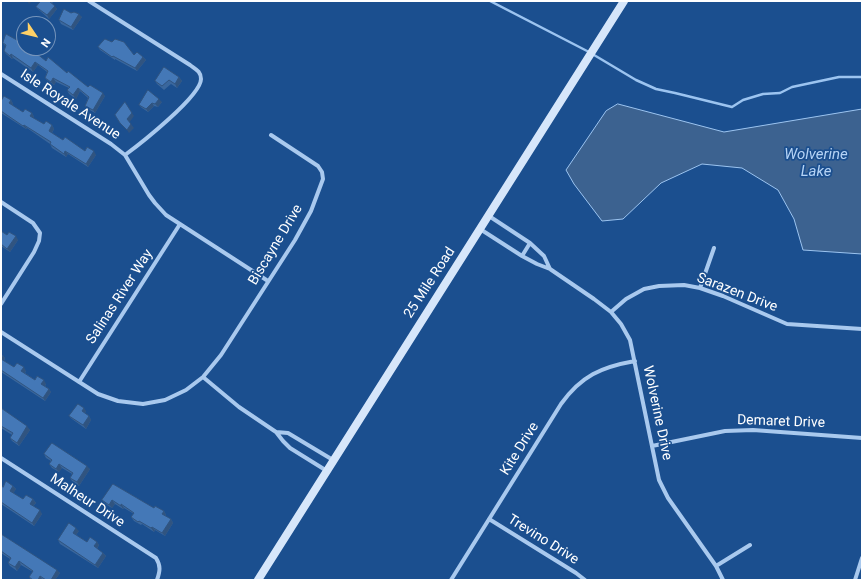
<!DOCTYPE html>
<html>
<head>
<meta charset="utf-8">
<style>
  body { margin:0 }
  #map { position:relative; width:863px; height:581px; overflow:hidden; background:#1b4f8f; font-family:Roboto,sans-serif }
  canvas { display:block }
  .frame { position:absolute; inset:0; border:2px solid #fff; pointer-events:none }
  .north { position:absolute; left:16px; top:16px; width:40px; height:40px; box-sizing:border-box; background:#1b4f8f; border:1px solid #7695bc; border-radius:50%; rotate:125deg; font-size:11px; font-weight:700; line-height:16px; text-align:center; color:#fff }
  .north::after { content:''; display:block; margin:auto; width:14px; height:18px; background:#ffd166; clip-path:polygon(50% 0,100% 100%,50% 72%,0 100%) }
</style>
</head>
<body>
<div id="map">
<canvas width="863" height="581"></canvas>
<div class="frame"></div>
<div class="north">N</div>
</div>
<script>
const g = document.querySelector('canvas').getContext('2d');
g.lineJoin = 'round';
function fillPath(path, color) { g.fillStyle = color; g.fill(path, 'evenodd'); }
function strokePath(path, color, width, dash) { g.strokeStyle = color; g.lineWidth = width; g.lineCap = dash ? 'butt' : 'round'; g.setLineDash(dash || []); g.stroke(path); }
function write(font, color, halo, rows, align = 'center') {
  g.font = font + ' Roboto,sans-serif'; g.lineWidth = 3.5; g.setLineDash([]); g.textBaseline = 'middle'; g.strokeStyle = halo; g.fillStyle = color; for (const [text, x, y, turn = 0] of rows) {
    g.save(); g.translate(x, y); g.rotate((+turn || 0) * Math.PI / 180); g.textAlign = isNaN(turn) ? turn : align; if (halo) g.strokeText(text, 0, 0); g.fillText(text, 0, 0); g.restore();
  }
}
const water = new Path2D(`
  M618 104 724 132 862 109V254L803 250 794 219 778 190 742 168 702 164 661 183 623 219 602 221 574 184 566 170 606 111Z`);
const stream = new Path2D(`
  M490 1 589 52 636 80 656 89 675 93 732 107 743 100 763 94 780 93 792 87 839 77H862`);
const street = new Path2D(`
  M89 1 190 65C195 69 201 71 201 79 201 96 140 144 125 155
  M1 74 111 144 125 155 149 195 155 203 166 215 268 281
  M1 202 33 223 40 233 39 241 34 252 1 304
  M489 216 530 243 544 256 550 269
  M480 229 522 256 537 264 550 269 594 299 611 312 621 324 630 340 659 480 668 498 716 566 723 580
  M522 256 530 243
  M700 288 714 248
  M611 312 626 299 644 289 659 286 684 285 700 288 723 296 787 324 862 329
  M1 332 98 394 118 401 143 404 165 400 186 390 203 377 221 355 295 240 311 211 323 179 322 172 318 166 271 135
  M203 377 239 407 276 432 283 441 290 448 327 471
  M79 382 180 224
  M276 432 288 433 333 460
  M652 446 725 431 753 430 862 438
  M1 458 156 558C161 566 160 571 157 580
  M489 519 576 573 585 580
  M716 566 750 545
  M451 580 561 404C581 376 601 367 635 361
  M855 580 862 558`);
const secondary = new Path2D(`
  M258 580 624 1`);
const wall = new Path2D(`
  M41 1H53V2L52 3 57 9 49 19 39 10 36 7Z
  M71 13 82 17 73 30 61 24 59 20Z
  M3 43 46 61 67 73 88 87 105 96 95 113 88 109 85 106 88 98 80 91 76 99 69 94 67 90 69 88 56 82 54 85 48 81 45 78 47 72 38 65 33 72 13 58 12 59 6 54 4 51 6 47Z
  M98 47 143 57 146 60 137 71 115 59V60L100 50Z
  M179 77 182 81 177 88 171 84 164 90 157 84 155 81Z
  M1 98 2 99 11 100 13 104 12 105 23 112 32 113 34 117 33 118 44 124 52 125 54 129 52 133 63 140 85 151 96 155 88 167 68 154 66 157 52 148 50 144 27 128 26 129 1 113Z
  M162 102 158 107 154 106 148 112 142 108 139 105Z
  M1 231 7 235 18 240 10 252 1 246Z
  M1 354 5 358 4 361 14 367 26 371 25 373 35 380 46 384 45 386 49 389 51 392 45 401 1 372Z
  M1 408 30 430 19 446 12 441 10 438 12 435 1 428Z
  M86 411 85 413 89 416 91 420 86 429 72 419 69 416Z
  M44 454 90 469 79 486 72 481 70 478 72 474 62 468 59 472 52 468 49 464 51 461 46 458Z
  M113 484 154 508 164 511 166 515 165 516 171 519 173 523 165 536 155 530 154 532 142 524 141 525 134 521 131 517 134 514 124 508 123 509 115 504 112 508 105 504 102 500Z
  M1 486 3 487 13 486 16 489 13 493 23 499H33L36 503 33 506 42 514 34 526 1 504Z
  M79 531 76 535 87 542H97L99 545 97 549 103 553 106 556 98 568 60 544 58 540Z
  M1 534 60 573 55 580H43L42 579V580H31L29 577 33 572 21 565 17 571 10 566 8 563 10 559 1 553Z`);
const shadedWall = new Path2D(`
  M27 1H32L29 4Z
  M55 6 57 9 49 19 47 15Z
  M79 14 82 17 73 30 71 27Z
  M11 54 13 58 12 59 10 56Z
  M143 57 146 60 137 71 135 68Z
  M35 62 38 65 33 72 31 68Z
  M179 77 182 81 177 88 175 84Z
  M53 78 56 82 54 85 51 82Z
  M78 88 80 91 76 99 73 95Z
  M103 93 105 96 95 113 93 110Z
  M159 99 162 102 158 107 155 104Z
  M11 100 13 104 11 107 9 103Z
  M152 103 154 106 148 112 146 109Z
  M32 113 34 117 33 119 30 116Z
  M132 113 134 116 129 123 127 119Z
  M131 124 134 128 129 133 127 130Z
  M24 125 27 128 26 129 23 126Z
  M52 125 54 129 51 134 49 131Z
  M65 151 68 154 66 157 64 154Z
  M94 151 96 155 88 167 86 164Z
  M16 236 18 240 10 252 7 249Z
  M3 355 5 358 3 362 1 359Z
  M24 367 26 371 24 374 21 371Z
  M44 380 46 384 44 387 41 384Z
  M49 389 51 392 45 401 43 398Z
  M84 408 86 411 84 415 82 411Z
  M89 416 91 420 86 429 83 425Z
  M27 426 30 430 19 446 17 443Z
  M59 464 62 468 59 472 56 469Z
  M87 466 90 469 79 486 77 482Z
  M13 486 16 489 13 494 10 491Z
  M33 499 36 503 32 507 30 504Z
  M112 500 115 504 112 508 109 505Z
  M121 504 124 508 123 509 121 506Z
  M40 510 42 514 34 526 32 523Z
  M164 511 166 515 164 517 162 514Z
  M171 519 173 523 165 536 162 533Z
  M152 527 155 530 154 532 151 528Z
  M76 528 79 531 75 536 73 533Z
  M97 542 99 545 96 550 94 546Z
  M103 553 106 556 98 568 95 565Z
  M19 561 21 565 17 571 15 567Z
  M57 570 60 573 55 580H51Z
  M40 576 42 579V580H38Z`);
const building = new Path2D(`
  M41 1H49L55 6 47 15 36 7Z
  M64 9 71 13 74 12 79 14 71 27 59 20Z
  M6 34 24 44V48H30L46 61 48 57 67 73 68 71 88 87 90 85 103 93 93 110 85 106 89 97 78 88 73 95 67 90 70 87 53 78 51 82 45 78 48 71 35 62 31 68 11 54 10 56 4 51 6 45 3 43Z
  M105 39 112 42 115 39 124 42 134 55 137 52 143 57 135 68 113 56 112 57 98 47Z
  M164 67 179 77 175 84 169 80 162 86 155 81Z
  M148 90 159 99 155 104 152 103 146 109 139 105Z
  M4 96 11 100 9 103 23 112 25 109 32 113 30 116 44 124 46 121 52 125 49 131 63 140 65 137 85 151 87 147 94 151 86 164 65 151 64 154 50 144 51 142 24 125 23 126 1 111V98L2 99Z
  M125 102 132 113 127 119 131 124 127 130 120 123 115 115Z
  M1 231 7 235 9 232 16 236 7 249 1 244Z
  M1 359 14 367 17 363 24 367 21 371 35 380 37 376 44 380 41 384 49 389 43 398 1 370Z
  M78 404 84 408 82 411 89 416 83 425 69 416Z
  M1 408 27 426 17 443 10 438 13 433 1 426Z
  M52 443 87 466 77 482 70 478 73 473 59 464 56 469 49 464 52 460 44 454Z
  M6 481 13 486 10 491 23 499 26 495 33 499 30 504 40 510 32 523 1 502V486L3 487Z
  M113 484 154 508 155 506 164 511 162 514 171 519 162 533 152 527 151 528 139 521 138 522 131 517 134 513 121 504V506L112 500 109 505 102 500Z
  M69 523 76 528 73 533 87 542 90 537 97 542 94 546 103 553 95 565 58 540Z
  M1 534 57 570 51 580H46L40 576 38 580H33L29 577 33 571 19 561 15 567 8 563 11 558 1 551Z`);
const streetNames = [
  ["Isle Royale Avenue",70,105,33],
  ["Biscayne Drive",276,245,-59],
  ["25 Mile Road",430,283,-57],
  ["Sarazen Drive",737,293,21],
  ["Salinas River Way",120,297,-57],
  ["Wolverine Drive",657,413,78],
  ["Demaret Drive",781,422,2],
  ["Kite Drive",520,449,-58],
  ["Malheur Drive",87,501,33],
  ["Trevino Drive",543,540,32]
];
const waterNames = [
  ["Wolverine",816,155],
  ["Lake",816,172]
];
fillPath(water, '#3c6290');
strokePath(water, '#9cc4f0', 1);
strokePath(stream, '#9cc4f0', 2.5);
strokePath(street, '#a9c9ee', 4);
strokePath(secondary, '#d6e6fa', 8);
fillPath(wall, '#3a679d');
fillPath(shadedWall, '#305480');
fillPath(building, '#4478b7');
strokePath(building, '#305480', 1);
write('14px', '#fff', '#1b4f8f', streetNames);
write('italic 15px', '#b5d3f5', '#1b4f8f', waterNames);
</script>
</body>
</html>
